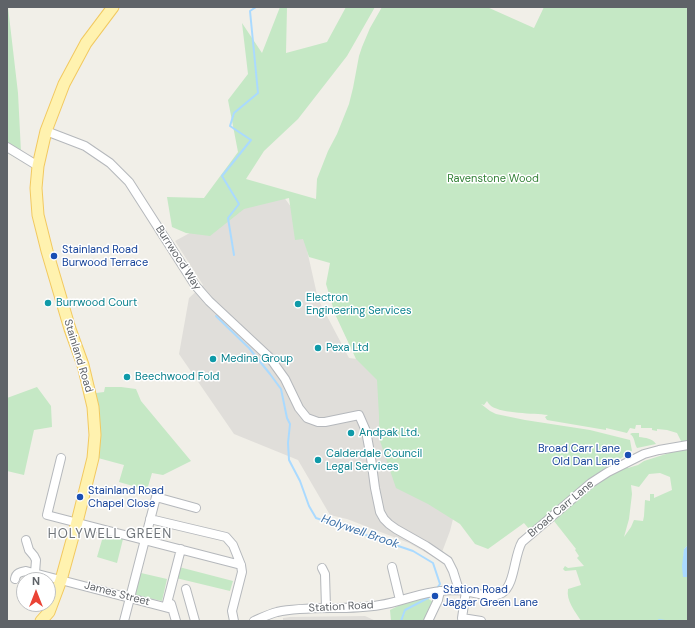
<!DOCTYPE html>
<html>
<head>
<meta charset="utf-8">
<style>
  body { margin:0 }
  #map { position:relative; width:695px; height:628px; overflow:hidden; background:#f1efe8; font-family:"DM Sans",sans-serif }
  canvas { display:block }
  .frame { position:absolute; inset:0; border:8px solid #5f6368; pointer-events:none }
  .north { position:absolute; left:16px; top:572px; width:40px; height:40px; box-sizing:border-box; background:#fff; border:1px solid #bfc1c3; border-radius:50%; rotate:0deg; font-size:11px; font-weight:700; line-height:16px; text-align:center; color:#5f6368 }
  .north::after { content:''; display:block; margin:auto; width:14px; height:18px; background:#ea4335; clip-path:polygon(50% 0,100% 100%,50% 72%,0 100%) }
</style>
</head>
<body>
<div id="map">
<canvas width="695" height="628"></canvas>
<div class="frame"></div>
<div class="north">N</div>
</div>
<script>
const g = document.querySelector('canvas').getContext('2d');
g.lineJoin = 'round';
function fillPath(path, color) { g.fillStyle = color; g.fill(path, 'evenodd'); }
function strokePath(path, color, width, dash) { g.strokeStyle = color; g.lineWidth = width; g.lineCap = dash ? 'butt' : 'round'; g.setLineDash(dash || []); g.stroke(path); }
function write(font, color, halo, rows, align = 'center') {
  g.font = font + ' "DM Sans",sans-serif'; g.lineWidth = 3; g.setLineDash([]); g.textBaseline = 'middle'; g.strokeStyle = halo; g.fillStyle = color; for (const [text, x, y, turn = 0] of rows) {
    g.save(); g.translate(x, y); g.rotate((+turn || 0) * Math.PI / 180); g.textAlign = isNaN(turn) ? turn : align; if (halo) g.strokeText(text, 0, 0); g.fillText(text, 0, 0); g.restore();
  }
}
const industrial = new Path2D(`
  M283 196 300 219 318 299 349 358 374 361 397 473 453 519 450 531 439 560 409 543 347 519 330 515 298 460 234 434 179 354 189 298 203 285 175 241 247 202Z
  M365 616 376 621H283V618L290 617Z`);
const green = new Path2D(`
  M7 7H8L18 93 21 152 20 160 7 153Z
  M280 7H287L286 53 327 42 346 7H375L347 56 298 119 264 151 246 179 316 199 317 179 328 151 337 134 349 104 353 88 359 56 362 47 370 28 382 7H487L534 28 544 7H688V442L682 443 677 433 667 430 657 429V431L652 430V428H641V425H636L635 429 630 428 627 433 606 428V430L547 420 545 417 548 415C533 413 503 414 491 406 490 405 488 403 487 401L484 405 481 404 490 411 496 414 525 420 590 430 630 440 632 451 589 479 537 524 529 529 524 523 488 549 475 544 460 524 428 504 396 488 379 438V416L377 380 356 359 335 314 326 284 330 263 309 257 303 239 295 240 289 198 244 209 210 236 186 233 172 227 167 197 204 198 238 152 228 100 248 74 242 23 262 53Z
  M37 387 51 406 52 427 34 430 24 475 7 471V398Z
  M105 387H121L136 389 141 401 191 461 163 475 152 473 147 490 119 482 124 465 98 458 99 438 96 393 104 392Z
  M632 433H639V437C646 438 652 438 656 444L637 448C634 443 635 437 630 434Z
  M688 447V545L684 549 683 576 688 577V621H581C575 611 566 601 568 589L581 585 576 570 565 571 563 569 565 566 568 568 584 566 577 558 579 556 575 550 576 549 554 521 594 485 628 465V468L638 465 644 461ZM660 473 670 477 672 490 654 498V494H650V501L645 500 644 516 643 521 634 520 631 527 624 537 629 519 632 494 631 485 639 487 649 474Z
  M104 533 123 539 117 563 97 557Z
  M179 567 233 581 230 591 176 578Z
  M141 573 167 579 162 601 135 595Z
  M426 597 433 602 424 621H391L390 610 400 605Z`);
const water = new Path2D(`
  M688 545V577H683L682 566 684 549Z`);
const stream = new Path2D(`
  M234 255 228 218 239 204 222 176 251 140 230 126 234 113 258 93 250 11 256 7
  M216 316 249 348 270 374 281 389 287 418 290 424 288 443 289 460 300 481 309 506 316 518 413 551 433 563 440 584 437 588
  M401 621 405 610 428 598 430 596
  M659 621V620L665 621`);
const minor = new Path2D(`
  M46 131 85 146 110 163 129 182 195 285 209 301 270 358 285 379 299 408 307 418 318 422H325L359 415 366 431 371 458 375 488 380 512 384 519 389 524 396 529 426 546 448 561 453 571 459 590
  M7 147 38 166
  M61 458 47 515 241 565
  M150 519 226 537 233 545 241 565 242 572 232 611 234 621
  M26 540 29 550 34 556 36 560 35 573
  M392 567 400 600
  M322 568 325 574 326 608
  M15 579C16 573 20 572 26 571L172 609
  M186 589 195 621
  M466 591 462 618 481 621
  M171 604 176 621
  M166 607 181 549
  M124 621 156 497 196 508
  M254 621C261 618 269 614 277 612 311 605 346 611 380 605 401 602 421 592 442 591 448 590 455 590 461 590 472 592 492 599 502 593 515 585 514 555 522 542L591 483 608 472 644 454 659 450 688 445
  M428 621 438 600 440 591`);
const major = new Path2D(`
  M41 621 49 612 61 580 77 522 93 458 95 435 93 407 83 365 70 329 47 251 38 215 36 188 38 166 46 131 64 84 86 43 113 7`);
const markers = [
  [54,256,4,"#1a4fb4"],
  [48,303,4,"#0f9aa8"],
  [298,304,4,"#0f9aa8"],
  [318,348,4,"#0f9aa8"],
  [213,359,4,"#0f9aa8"],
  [127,377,4,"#0f9aa8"],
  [351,433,4,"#0f9aa8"],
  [628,455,4,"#1a4fb4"],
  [318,460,4,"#0f9aa8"],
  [80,497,4,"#1a4fb4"],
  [435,596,4,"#1a4fb4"]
];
const parkNames = [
  ["Ravenstone Wood",493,179]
];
const transitNames = [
  ["Stainland Road",62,250],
  ["Burwood Terrace",62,263],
  ["Broad Carr Lane",620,449,"right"],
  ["Old Dan Lane",620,462,"right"],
  ["Stainland Road",88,491],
  ["Chapel Close",88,504],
  ["Station Road",443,590],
  ["Jagger Green Lane",443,603]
];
const streetNames = [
  ["Burrwood Way",178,258,57],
  ["Stainland Road",78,356,73],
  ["Broad Carr Lane",561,509,-40],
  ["James Street",117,594,15],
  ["Station Road",341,607,-3]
];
const cultureNames = [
  ["Electron",306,298],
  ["Engineering Services",306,311],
  ["Burrwood Court",56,303],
  ["Pexa Ltd",326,348],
  ["Medina Group",221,359],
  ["Beechwood Fold",135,377],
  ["Andpak Ltd.",359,433],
  ["Calderdale Council",326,454],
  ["Legal Services",326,467]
];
const waterNames = [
  ["Holywell Brook",360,532,19]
];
const quarterNames = [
  ["HOLYWELL GREEN",110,535]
];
fillPath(industrial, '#e0deda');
fillPath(green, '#c5e8c5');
fillPath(water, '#aadaff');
strokePath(stream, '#aadaff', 2);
strokePath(minor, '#b5b8bc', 10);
strokePath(major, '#f2c960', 13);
strokePath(minor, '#fff', 8);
strokePath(major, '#fff2af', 11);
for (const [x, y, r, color] of markers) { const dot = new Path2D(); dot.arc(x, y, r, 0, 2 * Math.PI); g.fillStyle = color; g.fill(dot); strokePath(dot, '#fff', 1.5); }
write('11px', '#348238', '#fff', parkNames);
write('11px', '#164399', '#fff', transitNames, 'left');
write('11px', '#5f6368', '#fff', streetNames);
write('11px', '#0d838f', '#fff', cultureNames, 'left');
write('italic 12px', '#4174aa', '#fff', waterNames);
g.letterSpacing = '1px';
write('13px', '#70757a', '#fff', quarterNames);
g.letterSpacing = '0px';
</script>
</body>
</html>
